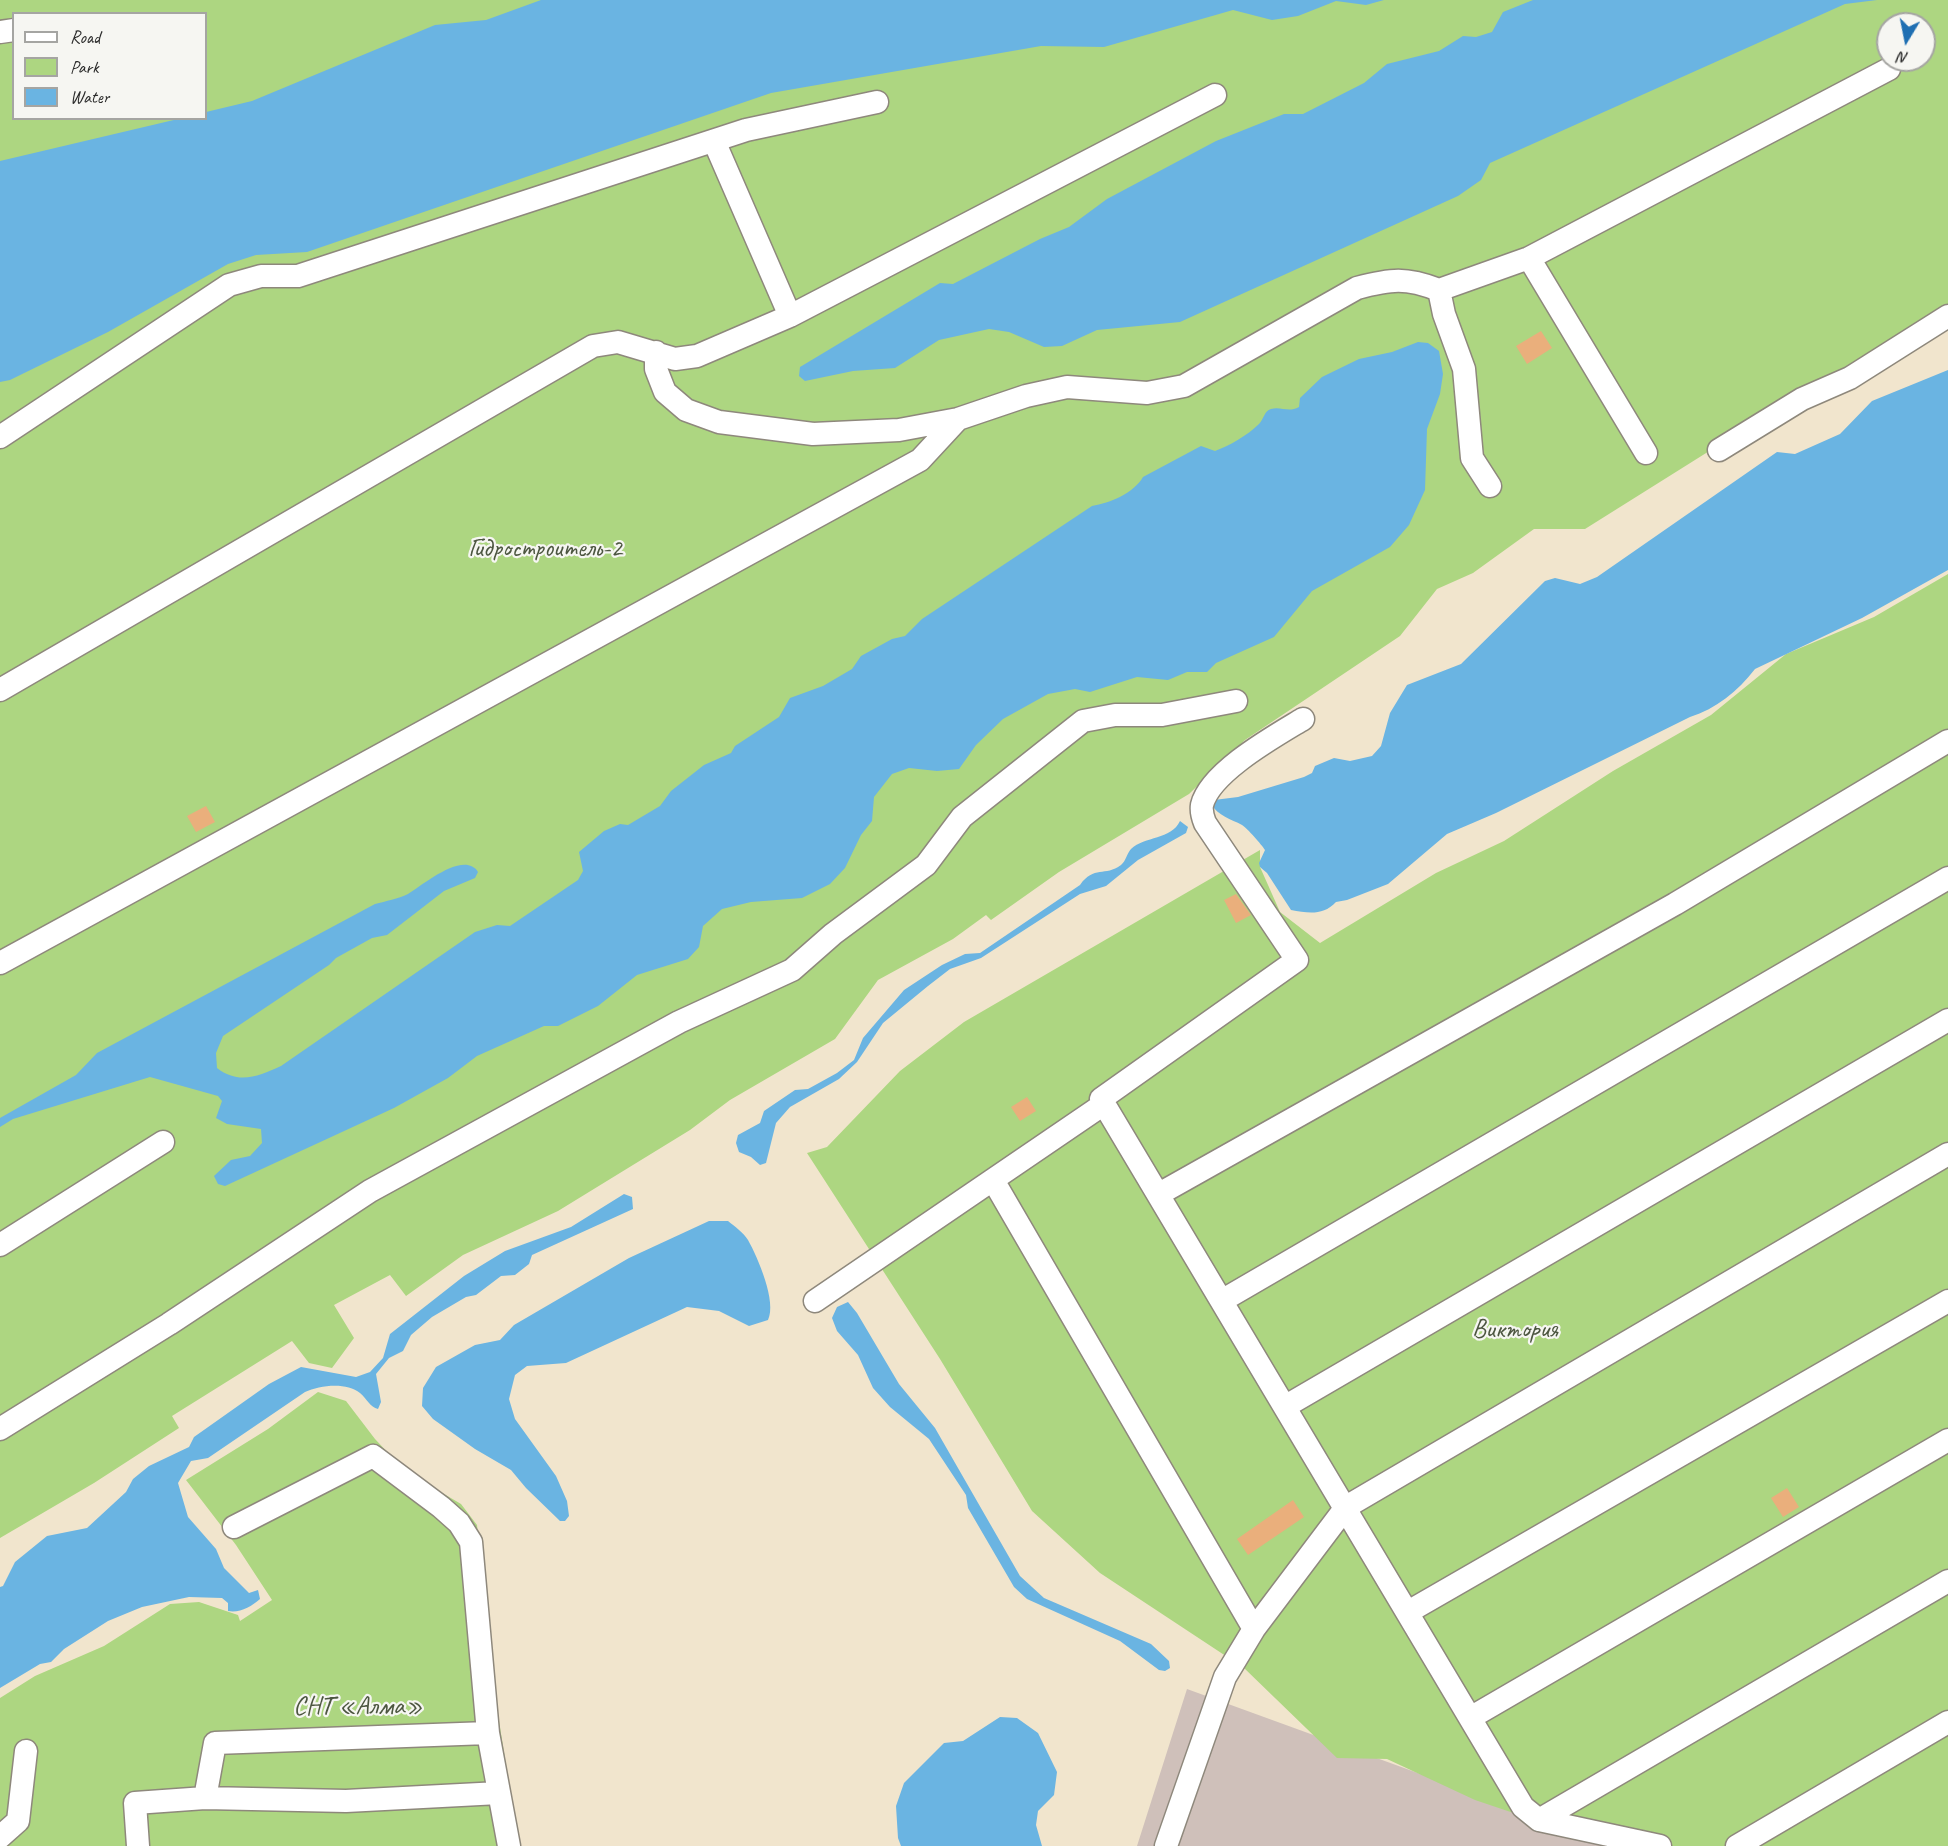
<!DOCTYPE html>
<html>
<head>
<meta charset="utf-8">
<style>
  body { margin:0 }
  #map { position:relative; width:1948px; height:1846px; overflow:hidden; background:#f1e5cd; font-family:Caveat,sans-serif }
  canvas { display:block }
  .legend { position:absolute; left:12px; top:12px; width:195px; height:108px; box-sizing:border-box; background:#f6f6f2; border:2px solid #a5a5a2; margin:0; padding:8px 10px; list-style:none; font-size:18px; color:#2b2b2b }
  .legend li { display:flex; align-items:center; gap:12px; height:30px }
  .legend b { width:30px; border:2px solid #a5a5a2 }
  .north { position:absolute; left:1876px; top:12px; width:60px; height:60px; box-sizing:border-box; background:#f6f6f2; border:2px solid #a5a5a2; border-radius:50%; rotate:190deg; font-size:16px; font-weight:700; line-height:24px; text-align:center; color:#2b2b2b }
  .north::after { content:''; display:block; margin:auto; width:21px; height:27px; background:#1f6fb2; clip-path:polygon(50% 0,100% 100%,50% 72%,0 100%) }
</style>
</head>
<body>
<div id="map">
<canvas width="1948" height="1846"></canvas>
<ul class="legend">
<li><b style="height:8px;background:#fff"></b>Road</li>
<li><b style="height:16px;background:#add681"></b>Park</li>
<li><b style="height:16px;background:#6ab4e2"></b>Water</li>
</ul>
<div class="north">N</div>
</div>
<script>
const g = document.querySelector('canvas').getContext('2d');
g.lineJoin = 'round';
function fillPath(path, color) { g.fillStyle = color; g.fill(path, 'evenodd'); }
function strokePath(path, color, width, dash) { g.strokeStyle = color; g.lineWidth = width; g.lineCap = dash ? 'butt' : 'round'; g.setLineDash(dash || []); g.stroke(path); }
function write(font, color, halo, rows, align = 'center') {
  g.font = font + ' Caveat,sans-serif'; g.lineWidth = 4.5; g.setLineDash([]); g.textBaseline = 'middle'; g.strokeStyle = halo; g.fillStyle = color; for (const [text, x, y, turn = 0] of rows) {
    g.save(); g.translate(x, y); g.rotate((+turn || 0) * Math.PI / 180); g.textAlign = isNaN(turn) ? turn : align; if (halo) g.strokeText(text, 0, 0); g.fillText(text, 0, 0); g.restore();
  }
}
const industrial = new Path2D(`
  M1187 1689 1525 1812 1745 1846H1137Z`);
const green = new Path2D(`
  M0 0H1948V310L1863 365 1797 396 1585 529H1534L1473 573 1437 589 1400 636 1245 740 1189 794 1059 872 991 920 986 915 953 939 878 980 835 1039 730 1100 690 1130 558 1211 463 1255 406 1296 390 1275 334 1305 354 1338 332 1368 309 1363 292 1341 172 1416 179 1428 94 1483 0 1538ZM14 14H206V118H14ZM1888 24H1924V60H1888Z
  M1948 574V1846H1636L1576 1834 1475 1800 1387 1759 1337 1758 1244 1668 1100 1573 1032 1511 940 1359 807 1153 827 1147 900 1071 964 1022 1260 850V867L1280 912 1320 943 1436 873 1504 841 1613 771 1711 715 1786 654 1874 617Z
  M318 1392 346 1401 375 1439 405 1471 461 1504 477 1525 498 1715 519 1846H0V1698L35 1676 104 1646 170 1604 199 1602 238 1615 240 1621 272 1600 236 1545 186 1480 268 1429Z`);
const water = new Path2D(`
  M541 0H1384L1366 5 1336 1 1298 16 1272 20 1233 10 1104 47 1041 46 771 93 307 252 256 255 228 264 108 332 10 380 0 382V161L178 119 206 118V112L252 101 435 25 486 20Z
  M1533 0H1877L1845 4 1490 163 1481 180 1458 196 1180 322 1097 330 1062 346 1044 347 1009 332 989 329 939 340 895 368 853 371 805 381 799 376 800 367 940 283 953 284 1040 239 1069 227 1107 199 1216 141 1284 114H1303L1364 83 1387 64 1439 51 1463 36 1476 37 1492 32 1503 12Z
  M1418 342 1428 343 1439 351 1443 374 1440 394 1427 429 1425 490 1409 525 1390 547 1312 591 1274 637 1216 663 1207 672H1187L1168 680 1137 677 1090 692 1075 689 1048 694 1003 719 976 745 959 769 937 771 909 768 892 774 874 797 872 821 861 835 845 868 830 884 802 898 751 902 722 909 703 926 699 947 688 959 637 975 598 1006 558 1026H544L477 1056 448 1078 394 1108 225 1186 218 1184 214 1176 231 1160 250 1156 262 1143 261 1129 227 1124 216 1118 222 1101 218 1096 150 1077 13 1119 0 1127V1118L76 1075 97 1053 375 904C386 901 398 899 408 894 423 885 464 850 478 872L475 878 444 891 387 935 372 938 336 958 329 965 223 1036 216 1053 217 1068C239 1085 259 1076 281 1066L475 932 497 925 510 926 578 880 583 871 579 852 604 831 620 824 628 825 660 806 671 791 704 765 731 753 735 746 779 717 790 698 823 686 852 669 861 656 892 639 905 636 922 619 1092 506C1110 503 1134 493 1143 477L1201 446 1215 451C1229 446 1248 435 1259 424 1264 419 1264 411 1271 409 1281 406 1288 413 1299 407L1300 398 1322 377 1359 359 1392 352Z
  M1948 370V570L1862 618 1755 669C1738 691 1716 709 1690 717L1496 813 1447 834 1388 884 1347 900 1336 902C1323 916 1308 913 1291 910L1267 873 1260 867 1259 863 1265 850C1262 845 1247 828 1242 825 1231 819 1218 816 1211 804L1214 800 1238 797 1304 777 1312 773 1315 766 1334 758 1350 761 1372 756 1381 746 1390 713 1407 685 1461 664 1545 581 1555 578 1580 584 1597 577 1777 452 1795 454 1840 434 1872 401Z
  M1180 821 1188 827 1186 833 1138 860 1106 886 1080 894 981 958 950 969 928 986 883 1023 857 1062 839 1079 790 1107 776 1123 766 1163 760 1165 751 1157 739 1152 736 1143 738 1135 760 1123 764 1111 795 1090 808 1089 837 1073 854 1060 863 1038 904 990 942 965 965 954 980 953 1080 885C1094 865 1105 877 1121 865 1126 861 1127 853 1131 849 1145 836 1171 840 1180 821Z
  M624 1194 632 1197 633 1209 532 1255 529 1264 515 1275 501 1276 476 1295 466 1297 432 1317 411 1335 403 1351 389 1358 376 1374 381 1402 378 1409C370 1407 367 1399 360 1393 347 1382 320 1385 305 1392L208 1458 191 1461 178 1483 188 1517 216 1549 224 1568 249 1593 258 1590 260 1599C251 1607 240 1613 228 1611V1603L222 1598 189 1597 142 1607 108 1621 64 1649 51 1662 40 1664 0 1688V1587L3 1586 15 1562 47 1536 87 1528 126 1492 133 1479 149 1466 189 1447 194 1437 269 1384 301 1367 356 1377 370 1372 383 1358 390 1334 464 1276 505 1251 571 1227Z
  M709 1221H728C734 1226 744 1233 748 1240 758 1258 777 1302 768 1320L749 1326 719 1311 687 1307 566 1363 527 1366 515 1375 509 1399 515 1419 556 1476 567 1501 569 1516 565 1521H560L526 1488 511 1470 475 1449 433 1419 422 1406 423 1388 436 1367 475 1345 500 1340 514 1325 629 1258Z
  M848 1302 857 1313 899 1384 935 1428 1020 1576 1044 1598 1151 1644 1169 1661 1170 1668 1165 1671 1159 1670 1120 1641 1027 1599 1014 1587 968 1508 966 1495 929 1439 890 1407 873 1388 858 1355 837 1331 832 1318 837 1307Z
  M1000 1717 1017 1718 1038 1733 1057 1772 1054 1795 1038 1811 1036 1825 1042 1846H901L898 1838 896 1806 904 1783 944 1743 963 1741Z`);
const building = new Path2D(`
  M1541 331 1552 348 1527 364 1516 346Z
  M206 806 215 822 196 832 187 816Z
  M1236 894 1251 915 1236 923 1224 900Z
  M1027 1097 1036 1111 1020 1121 1011 1107Z
  M1787 1488 1799 1507 1783 1517 1771 1498Z
  M1293 1500 1304 1517 1248 1555 1237 1539Z`);
const minor = new Path2D(`
  M0 32 14 30
  M714 141 790 316
  M1529 258 1646 453
  M1439 290 1444 314 1464 369 1472 458 1490 486
  M656 352V369L665 392 686 410 719 422 813 434 899 430 958 419 1026 396 1067 387 1147 393 1184 386 1357 288C1391 279 1406 277 1439 290L1529 258 1889 69
  M0 437 229 285 261 276H298L746 130 877 102
  M1719 450 1802 399 1850 378 1948 316
  M0 690 593 346 618 342 675 359 697 356 790 316 1215 95
  M1303 719C1275 736 1210 772 1202 805 1201 811 1203 818 1205 823L1297 960 1101 1099 1523 1807 1539 1820 1660 1846
  M0 963 920 460 958 419
  M993 1180 1254 1629
  M1159 1194 1675 904 1948 741
  M0 1245 163 1142
  M1223 1300 1948 878
  M815 1301 1104 1104
  M1286 1406 1948 1020
  M0 1429 169 1324 370 1191 679 1022 792 970 833 934 926 865 962 817 1083 721 1115 715H1162L1236 701
  M234 1527 373 1456 441 1507 459 1523 471 1542 488 1733 509 1846
  M1408 1612 1948 1301
  M1470 1718 1948 1440
  M205 1798 215 1743 488 1733
  M1539 1820 1948 1581
  M0 1837 18 1821 26 1751
  M138 1846 135 1803 205 1798 346 1801 499 1793
  M1166 1846 1225 1677 1254 1629 1346 1507 1948 1154
  M1737 1846 1948 1722`);
const parkNames = [
  ["Гидростроитель-2",545,549],
  ["Виктория",1515,1330],
  ["СНТ «Алма»",358,1707]
];
fillPath(industrial, '#cfc0ba');
fillPath(green, '#add681');
fillPath(water, '#6ab4e2');
fillPath(building, '#eaaf7c');
strokePath(minor, '#8e887c', 25);
strokePath(minor, '#fff', 22);
write('26px', '#4c5640', '#f6f6f2', parkNames);
</script>
</body>
</html>
